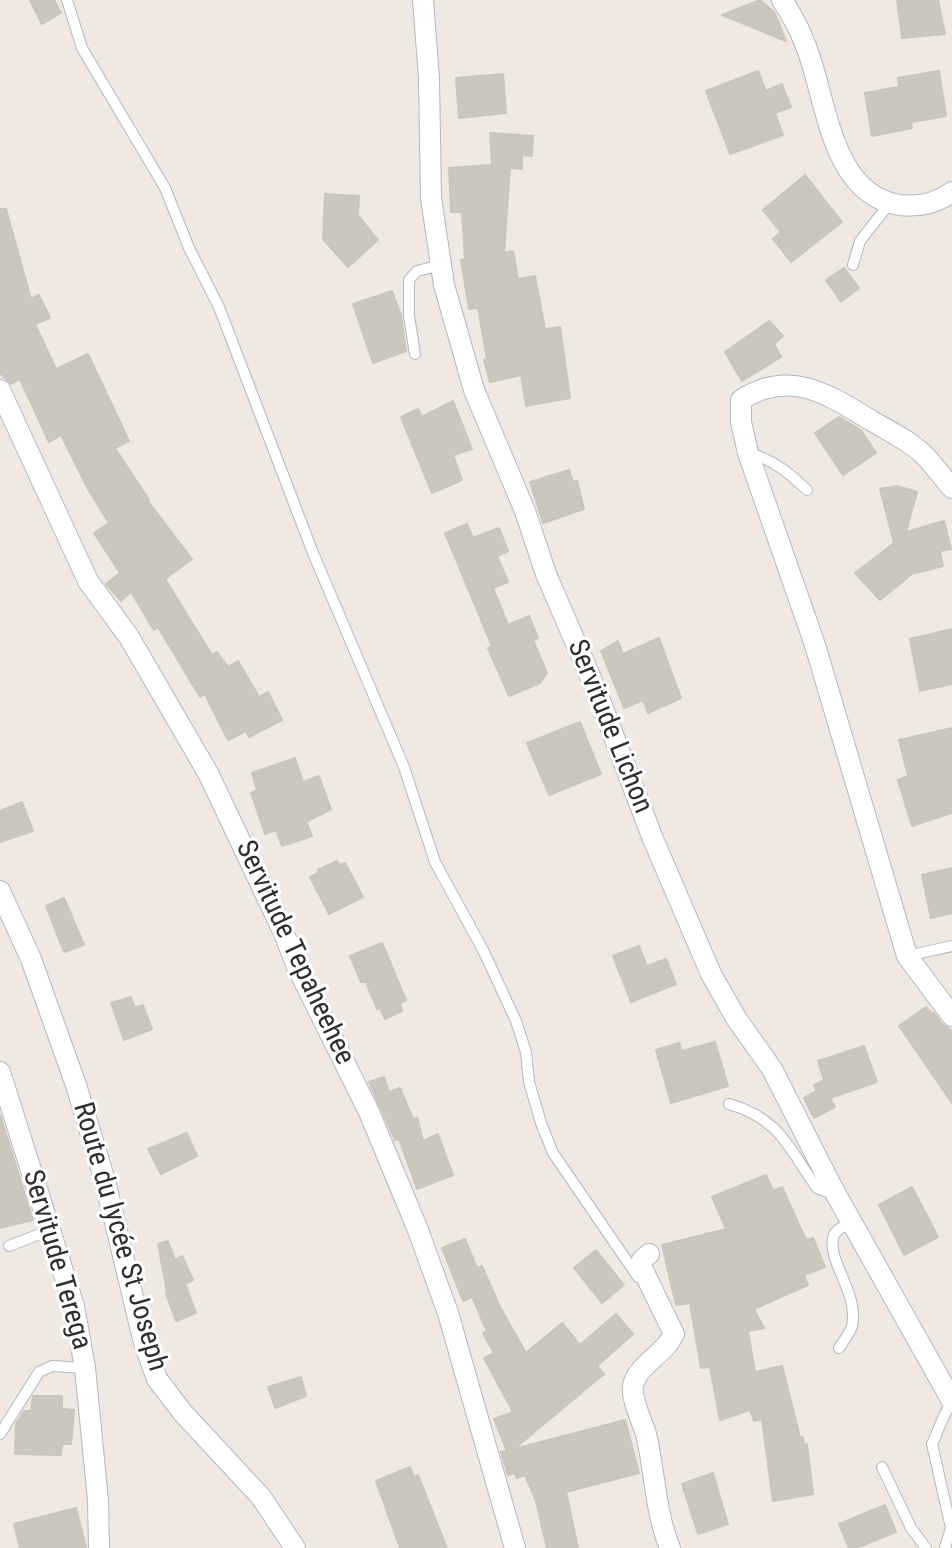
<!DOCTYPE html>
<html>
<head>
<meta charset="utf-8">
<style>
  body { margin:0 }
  canvas { display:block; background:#efe9e1 }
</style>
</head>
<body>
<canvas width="952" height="1548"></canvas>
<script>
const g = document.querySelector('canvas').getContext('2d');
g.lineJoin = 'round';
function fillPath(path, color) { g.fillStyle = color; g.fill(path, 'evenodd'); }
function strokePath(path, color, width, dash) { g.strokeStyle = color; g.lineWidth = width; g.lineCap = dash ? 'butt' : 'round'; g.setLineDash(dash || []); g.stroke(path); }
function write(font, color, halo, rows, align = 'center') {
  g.font = font + ' "Roboto Condensed",sans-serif'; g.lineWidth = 6; g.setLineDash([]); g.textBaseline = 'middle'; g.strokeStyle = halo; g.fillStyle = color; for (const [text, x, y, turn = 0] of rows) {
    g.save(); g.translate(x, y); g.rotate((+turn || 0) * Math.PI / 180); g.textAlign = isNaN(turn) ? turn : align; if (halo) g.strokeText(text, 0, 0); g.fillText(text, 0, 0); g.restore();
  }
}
const building = new Path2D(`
  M30 0H54L61 13 42 24Z
  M760 0 774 12 786 41 722 15Z
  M897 0H938L945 34 902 38Z
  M758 71 766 91 782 84 791 107 775 113 783 135 730 154 706 91Z
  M939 71 946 116 911 122 912 128 872 136 865 93 899 87 898 78Z
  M503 74 506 113 459 118 456 78Z
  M490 133 533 136 532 156 522 155V169L510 168 504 253 513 251 518 279 535 276 545 329 560 327 570 398 526 406 521 375 490 382 484 360 487 359 478 308 469 309 461 260 465 259 462 212H451L449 168 492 165Z
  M805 175 842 222 791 262 773 239 781 232 763 210Z
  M325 194 359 196 358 215 378 240 348 267 323 239Z
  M0 209H6L31 299 39 295 50 318 35 324 56 369 88 354 129 441 115 448 149 500H147L192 559 165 579 212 655 217 652 228 667 238 661 259 697 268 692 282 720 249 737 246 731 228 740 205 694 200 697 158 627 154 630 131 592 121 601 106 584 120 573 94 533 109 523 88 489 61 435 49 442 20 379 11 384 0 373Z
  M844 268 859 288 841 302 826 280Z
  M392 291 401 315 406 351 373 363 353 304Z
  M769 321 783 336 774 344 781 357 742 381 725 352Z
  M453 401 472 449 453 455 462 480 432 493 401 417 418 409 422 417Z
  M839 417 861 430 876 453 843 475 815 433Z
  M569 470 573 482 577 481 584 509 543 523 530 482Z
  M897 486 917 492 906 532 944 521 951 549 940 551 943 566 912 574 880 600 855 573 894 543 880 489Z
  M467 524 473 538 499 528 508 551 497 556 508 582 493 588 508 625 529 616 538 638 533 640 547 673 540 683 509 696 488 648 492 646 445 533Z
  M952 629V684L920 691 910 639Z
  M659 638 681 698 648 713 643 700 624 708 601 651 618 641 623 654Z
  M580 722 601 774 549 795 527 743Z
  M952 728V813L912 826 898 780 908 776 899 740Z
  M295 758 303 782 319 776 331 809 306 822 312 836 282 846 276 830 265 834 251 793 257 790 252 773Z
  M22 802 33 831 0 842V811Z
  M337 861 340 865 345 863 363 897 329 914 310 877 319 872 318 870Z
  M952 868V913L931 918 922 875Z
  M64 898 84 945 64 952 46 906Z
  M382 943 406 1000 400 1003 402 1011 385 1019 380 1008 377 1009 366 982H361L350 956Z
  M639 946 647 966 666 959 676 984 631 1002 613 956Z
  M131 997 135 1008 143 1005 152 1029 124 1040 111 1003Z
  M926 1007 932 1014 934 1013 942 1024 952 1031V1103L899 1026Z
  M715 1042 728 1086 671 1103 656 1050 679 1043 682 1051Z
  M864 1046 877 1082 830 1098 835 1107 814 1118 804 1098 817 1091 814 1085 824 1080 818 1061Z
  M384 1077 389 1092 400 1088 413 1119 417 1118 423 1141 438 1134 453 1175 417 1189 399 1139 395 1140 369 1082Z
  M0 1115 33 1220 0 1228Z
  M187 1133 197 1156 161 1174 148 1149Z
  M766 1175 773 1191 782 1187 806 1240 813 1238 825 1267 804 1275 808 1285 754 1309 764 1328 748 1331 755 1372 782 1366 800 1437H803L804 1445 807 1444 813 1494 773 1501 762 1419 754 1421 750 1410 720 1420 710 1367 701 1368 690 1303 676 1305 662 1245 726 1229 712 1197Z
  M912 1187 938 1237 904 1255 879 1205Z
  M465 1239 477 1268 482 1266 500 1307 526 1353 562 1323 580 1345 616 1314 633 1334 597 1366 604 1374 514 1449 625 1420 639 1473 566 1492 578 1548H547L536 1501 525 1475 517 1478 514 1473 508 1475 501 1452 507 1451 494 1419 513 1412 484 1358 494 1353 483 1333 487 1331 472 1297 463 1301 442 1248Z
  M168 1241 175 1260 182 1256 193 1280 185 1284 196 1313 176 1321 166 1293 167 1292 158 1244Z
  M596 1250 624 1285 602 1303 574 1268Z
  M301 1377 306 1396 275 1408 268 1387Z
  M33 1396H62V1409L74 1410 71 1444H62L61 1455 15 1454 16 1424 24 1411H31Z
  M410 1467 414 1477 418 1475 447 1548H400L376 1481Z
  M713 1473 728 1524 698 1534 682 1484Z
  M885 1505 896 1532 856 1548H849L839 1524Z
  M76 1508 86 1548H20L14 1524Z`);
const service = new Path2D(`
  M67 0 82 48 165 188 189 248 219 307 313 553 404 767 435 862 483 950 516 1021 526 1052 529 1082 541 1123 553 1153 638 1277
  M853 265 860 241 890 203
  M415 354 409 316V280L417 271 441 265
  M748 453C773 459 789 473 807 490
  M907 956 952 946
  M729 1104C781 1119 788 1148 817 1188L824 1191 833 1189
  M9 1246 50 1230
  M839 1348C843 1342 850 1333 852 1326 859 1293 828 1263 833 1238 834 1230 845 1226 851 1221
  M0 1434 39 1372 52 1366 85 1368
  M882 1467 911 1528 926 1548
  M945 1548 951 1528 932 1444C939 1431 942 1414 952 1403`);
const minor = new Path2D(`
  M423 0 429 78 431 198 444 285 474 390 525 511 546 574 596 690 653 839 711 974 736 1018 772 1069 833 1189 952 1401
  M782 0C792 15 801 32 807 49 827 101 831 195 900 205 918 207 937 203 952 192
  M0 390 88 581 129 637 208 773 283 931 298 969 369 1112 418 1230 448 1313 515 1548
  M952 488C943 478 934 465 924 455 910 441 889 431 872 421 829 395 790 368 741 400V422L748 453 815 645 907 956 952 1016
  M0 891 31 959 76 1085 105 1181 144 1343 157 1379 183 1413 261 1497 295 1548
  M0 1072 74 1306 85 1368 98 1500 99 1548
  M649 1254 642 1260 641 1266 674 1334C665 1354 637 1365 633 1386 631 1399 642 1421 646 1434 655 1471 655 1512 670 1548`);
const streetNames = [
  ["Servitude Lichon",609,727,68],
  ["Servitude Tepaheehee",294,953,65],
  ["Route du lycée St Joseph",119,1237,74],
  ["Servitude Terega",56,1260,74]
];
fillPath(building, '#cbc7bf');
strokePath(building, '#cbc5ba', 2);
strokePath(service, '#b4b7c1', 12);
strokePath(minor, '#b4b7c1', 22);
strokePath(service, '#fff', 10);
strokePath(minor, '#fff', 20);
write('28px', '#2e2e2e', '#fff', streetNames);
</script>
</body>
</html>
